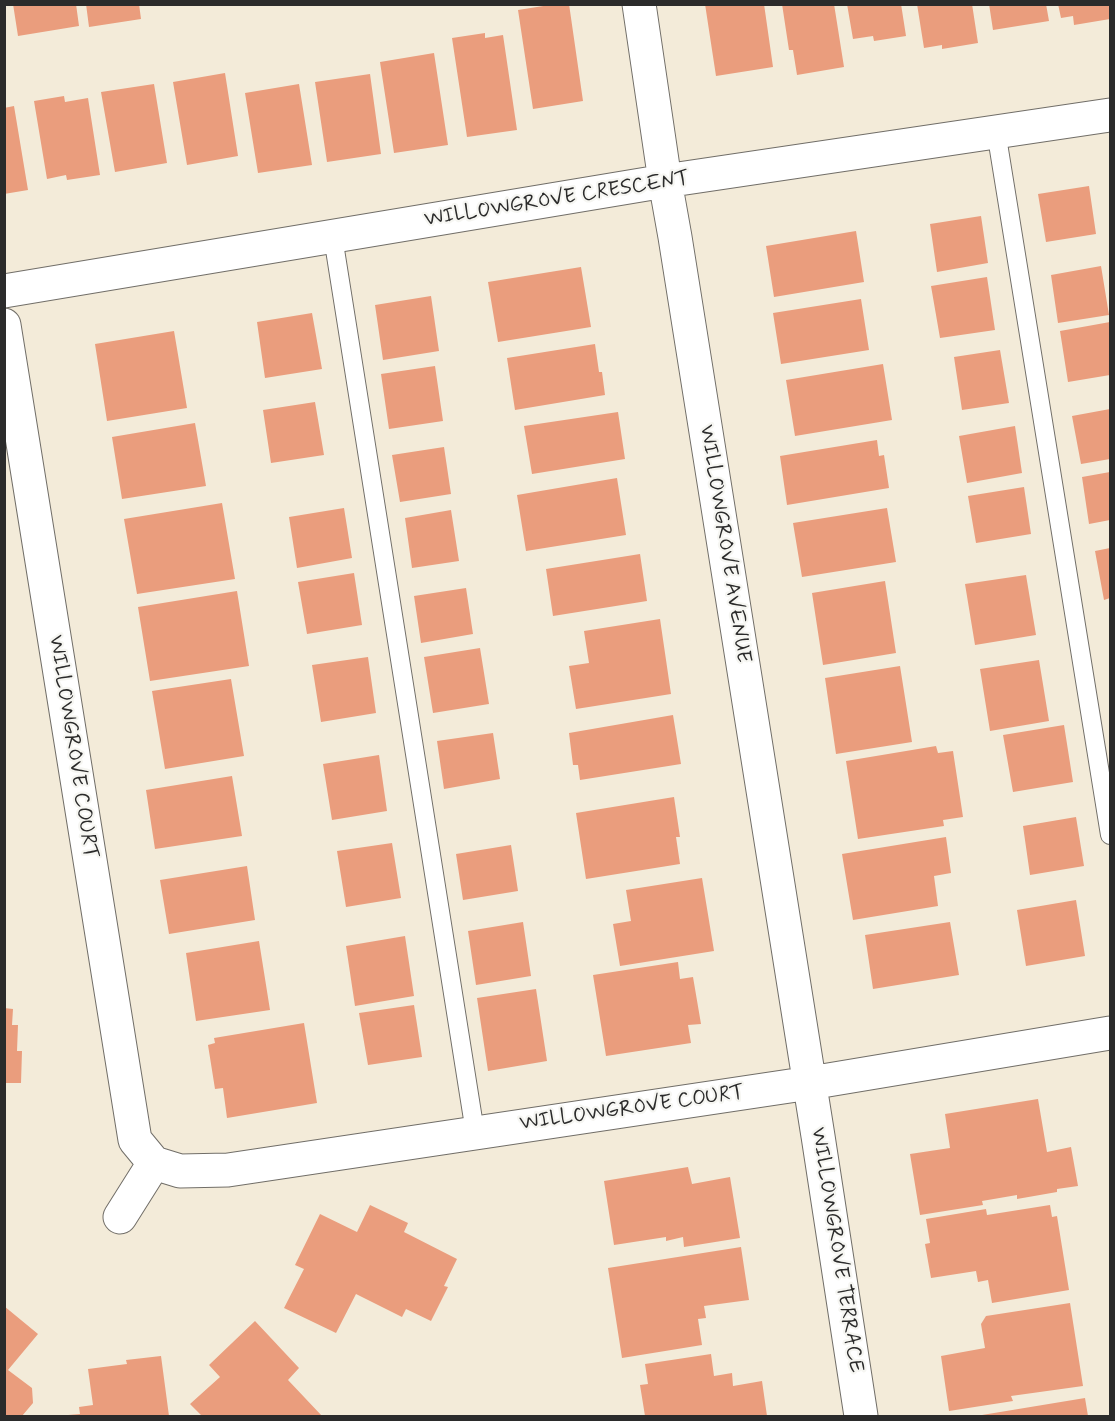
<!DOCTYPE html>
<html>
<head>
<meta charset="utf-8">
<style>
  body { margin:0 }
  #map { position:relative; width:1115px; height:1421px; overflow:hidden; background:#f3ebd9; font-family:Mynerve,sans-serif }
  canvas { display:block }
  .frame { position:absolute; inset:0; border:6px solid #2b2b2b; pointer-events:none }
</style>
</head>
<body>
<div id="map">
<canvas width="1115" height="1421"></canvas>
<div class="frame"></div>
</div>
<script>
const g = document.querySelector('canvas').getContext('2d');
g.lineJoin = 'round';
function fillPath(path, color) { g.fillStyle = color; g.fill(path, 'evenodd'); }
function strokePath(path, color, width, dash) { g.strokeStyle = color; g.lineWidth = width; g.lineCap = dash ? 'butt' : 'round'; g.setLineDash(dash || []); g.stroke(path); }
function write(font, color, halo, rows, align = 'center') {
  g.font = font + ' Mynerve,sans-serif'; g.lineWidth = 4.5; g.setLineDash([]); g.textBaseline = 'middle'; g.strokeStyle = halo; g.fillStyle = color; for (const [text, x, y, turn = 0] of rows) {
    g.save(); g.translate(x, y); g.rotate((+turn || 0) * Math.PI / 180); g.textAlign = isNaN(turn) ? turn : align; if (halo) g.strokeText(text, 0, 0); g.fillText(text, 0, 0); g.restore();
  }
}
const building = new Path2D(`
  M13 4H76L79 26 18 36Z
  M86 4H139L141 19 89 27Z
  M556 4H569L583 101 533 109 518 10Z
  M705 4H764L773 67 716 76Z
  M782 4H834L844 67 797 75 793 50H789Z
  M847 4H901L906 36 874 41 873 36 853 39Z
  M917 4H972L978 43 942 49V45L924 48Z
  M989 4H1046L1049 21 993 30Z
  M1058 4H1110V19L1074 25 1073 16 1061 18Z
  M485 33V38L503 35 517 130 467 137 452 38Z
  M434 53 448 145 394 153 380 62Z
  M225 73 238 156 187 165 173 82Z
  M370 74 381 154 327 162 315 82Z
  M154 84 167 163 115 172 101 92Z
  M299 84 312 165 258 173 245 93Z
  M64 96 65 102 88 98 100 175 67 180 66 175 47 179 34 101Z
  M14 106 28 190 4 194V108Z
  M1089 186 1096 234 1046 242 1038 194Z
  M981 216 988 263 937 272 930 224Z
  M856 231 864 282 774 297 766 246Z
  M1101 266 1109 315 1058 323 1051 275Z
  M581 267 591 327 498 342 488 282Z
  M987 277 995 330 940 338 931 286Z
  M431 296 439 351 383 360 375 305Z
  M861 299 869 350 781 364 773 313Z
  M312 313 322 369 265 378 257 322Z
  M1110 322V375L1068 382 1060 331Z
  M174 331 187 408 107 421 95 344Z
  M595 344 599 372H602L605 395 515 410 507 358Z
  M1000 350 1009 403 962 410 954 357Z
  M883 364 892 420 795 436 786 380Z
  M435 366 443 421 389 429 381 374Z
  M315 402 324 455 271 463 263 410Z
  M1110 409V459L1081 464 1072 416Z
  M618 412 625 459 532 474 524 426Z
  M195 423 206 486 122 499 112 437Z
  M1015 426 1022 473 967 483 959 436Z
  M877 440 879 456 884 455 889 488 787 505 780 456Z
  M444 447 451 494 400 502 392 455Z
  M1110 472V520L1089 524 1082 477Z
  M617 478 626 535 526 551 517 495Z
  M1024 487 1031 534 976 543 968 496Z
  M222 503 235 579 137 594 124 519Z
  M344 508 352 558 297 568 289 517Z
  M887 508 896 562 802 577 793 523Z
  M451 510 459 561 412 568 405 518Z
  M1110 548V598L1104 600 1095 551Z
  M640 554 647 601 553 616 546 569Z
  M354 573 362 625 307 634 298 582Z
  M1026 575 1036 635 975 645 965 584Z
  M885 581 896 653 823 665 812 593Z
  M466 588 473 634 421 643 414 596Z
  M237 591 249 666 150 681 138 607Z
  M660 619 671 694 576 709 569 666 589 663 584 631Z
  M480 648 489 704 433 713 424 657Z
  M368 657 376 713 321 722 312 665Z
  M1039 660 1049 721 990 731 980 669Z
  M900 666 912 742 836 754 825 678Z
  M231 679 244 756 165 769 152 691Z
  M673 715 681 764 580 780 578 765H573L569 733Z
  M1064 725 1073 782 1013 792 1003 735Z
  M493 733 500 779 444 789 437 741Z
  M936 746 938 753 953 751 963 817 943 820 944 826 858 839 846 761Z
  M379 755 387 811 332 820 323 764Z
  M232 776 242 836 155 849 146 790Z
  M674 797 680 837H676L680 864 586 879 576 813Z
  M1076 817 1084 866 1030 875 1023 826Z
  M946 837 951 873 934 876 938 906 853 920 842 854Z
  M392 843 401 898 346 907 337 851Z
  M511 845 518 891 463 900 456 854Z
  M247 866 255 920 169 934 160 880Z
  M702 878 714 951 620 966 613 924 631 921 626 890Z
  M1076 900 1085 956 1026 966 1017 910Z
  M523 922 531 976 476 985 468 931Z
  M950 922 959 975 873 989 865 935Z
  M405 936 414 996 355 1006 346 946Z
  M259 941 270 1010 196 1021 186 953Z
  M678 962 680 979 693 977 701 1024 688 1025 691 1043 606 1056 593 975Z
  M536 989 547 1061 488 1071 477 998Z
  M414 1005 422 1057 368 1065 359 1013Z
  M4 1008 13 1009 12 1025H18L17 1051H22L21 1083H4Z
  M304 1023 317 1103 227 1118 223 1088 215 1089 208 1045 215 1043 214 1038Z
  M1038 1099 1047 1152 1071 1147 1078 1186 1057 1189V1192L1017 1199V1195L982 1201 983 1205 920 1215 910 1154 950 1148 945 1114Z
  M688 1167 692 1184 730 1177 740 1238 684 1247 683 1237 666 1241V1237L614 1245 604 1181Z
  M370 1205 408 1223 404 1232 457 1259 444 1286 448 1287 431 1321 406 1309 402 1317 356 1294 336 1333 284 1308 304 1269 295 1265 320 1214 357 1232Z
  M1050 1205 1052 1217 1057 1216 1069 1290 992 1303 988 1280 978 1282 976 1271 931 1278 925 1244 930 1243 926 1219 986 1209 987 1215Z
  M741 1247 749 1300 704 1306 706 1318 698 1319 702 1345 622 1358 608 1268Z
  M1070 1303 1083 1386 1011 1396 1013 1401 949 1411 941 1356 985 1348 981 1324 986 1316Z
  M4 1306 38 1334 8 1370 32 1388 33 1403 22 1416H4Z
  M255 1321 299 1368 288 1380 322 1416H202L190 1404 220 1377 209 1365Z
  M711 1354 714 1376 732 1373 733 1386 762 1381 767 1416H645L640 1385 648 1384 645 1364Z
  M161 1356 169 1416H68V1415L80 1414 79 1407 93 1405 88 1369 127 1364 126 1360Z
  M1085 1398 1088 1416H982V1415Z`);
const lane = new Path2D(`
  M996 131 1110 835
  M333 237 475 1132`);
const street = new Path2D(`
  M639 4 665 181 675 237 818 1136 861 1416
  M4 291 665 181 1110 115
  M4 325 135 1140 154 1163 180 1171 228 1170 810 1083 1110 1033
  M120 1217 154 1163`);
const streetNames = [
  ["WILLOWGROVE CRESCENT",557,200,-9],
  ["WILLOWGROVE AVENUE",724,544,81],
  ["WILLOWGROVE COURT",72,747,81],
  ["WILLOWGROVE COURT",632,1109,-8],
  ["WILLOWGROVE TERRACE",836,1250,81]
];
fillPath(building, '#ea9d7d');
strokePath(lane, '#716e68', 20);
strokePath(street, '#716e68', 35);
strokePath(lane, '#fff', 18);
strokePath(street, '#fff', 33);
write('21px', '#2b2b2b', '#f6f6f2', streetNames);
</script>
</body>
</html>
